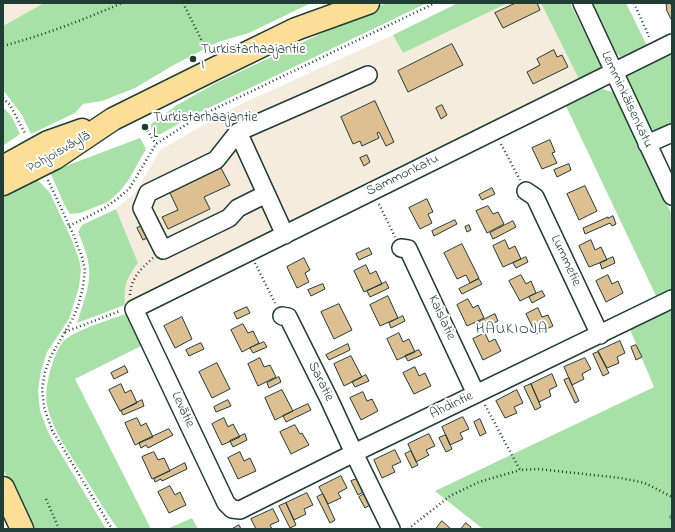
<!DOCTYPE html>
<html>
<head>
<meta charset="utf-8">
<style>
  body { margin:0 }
  #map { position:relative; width:675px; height:532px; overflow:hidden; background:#fff; font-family:"Indie Flower",sans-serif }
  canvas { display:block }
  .frame { position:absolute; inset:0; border:4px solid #1f3d34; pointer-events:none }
</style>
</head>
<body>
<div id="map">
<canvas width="675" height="532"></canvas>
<div class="frame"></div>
</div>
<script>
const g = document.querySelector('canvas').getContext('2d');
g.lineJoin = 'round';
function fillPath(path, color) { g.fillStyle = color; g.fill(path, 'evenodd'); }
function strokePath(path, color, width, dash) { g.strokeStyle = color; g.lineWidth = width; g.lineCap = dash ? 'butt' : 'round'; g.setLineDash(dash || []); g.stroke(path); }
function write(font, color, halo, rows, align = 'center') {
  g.font = font + ' "Indie Flower",sans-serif'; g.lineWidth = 4; g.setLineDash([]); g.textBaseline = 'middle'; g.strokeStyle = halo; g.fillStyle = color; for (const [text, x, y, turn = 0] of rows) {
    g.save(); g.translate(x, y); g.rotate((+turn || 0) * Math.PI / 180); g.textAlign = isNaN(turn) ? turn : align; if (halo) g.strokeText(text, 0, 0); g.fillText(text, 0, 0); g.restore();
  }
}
const built = new Path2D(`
  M3 3H44L3 26Z
  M508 3H541L581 83 493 122 125 305 124 291 128 277 138 263 116 209 136 192 160 150 237 106 393 35 403 53Z`);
const green = new Path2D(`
  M44 3H311L249 33 218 42 172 66 135 88 102 101 83 104 75 113 31 134 22 115 3 90V26Z
  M386 3H427L196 114 157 136C153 133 151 130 151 124L177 105 216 83Z
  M458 3H508L403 53 393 35Z
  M541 3H570L601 66 592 77 581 83Z
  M590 3H626L649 50 626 60 611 50Z
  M668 52 672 56V124L659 131 647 128 625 84 626 73Z
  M602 89 616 93 672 215V291L657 298 566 106Z
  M3 107 12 117 20 134 3 146Z
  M140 138 146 149 128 181 119 192 108 202 80 213 70 214 64 204 50 172Z
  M38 180 50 193 71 238 79 259 81 270 79 287 69 319 47 352 41 371 38 390 40 411 49 434 106 529H34L3 469V195Z
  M116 209 138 263C126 279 124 285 125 305L77 323C82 306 91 286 89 268 88 256 83 244 78 232L82 225Z
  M672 305V529H483L435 491 654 387 629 327Z
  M128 313 143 345 75 379 151 529H118C106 513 96 495 85 478 71 455 53 432 47 405 44 388 52 357 62 343 71 331 112 319 128 313Z
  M192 518 198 529H167Z`);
const stream = new Path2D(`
  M671 517 672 516`);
const building = new Path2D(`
  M516 3H537L540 10 503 28 495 13Z
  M670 3 672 6V21L666 9H667L666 5Z
  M452 44 463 65 408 92 398 71Z
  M554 50 557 57 562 55 568 67 533 84 527 72 540 65 537 59Z
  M375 101 394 142 386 146 379 132 377 133 379 138 362 146 360 141 353 144 341 117Z
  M442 105 447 115 441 119 436 108Z
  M550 140 555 152 552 153 557 163 542 169 532 148Z
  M367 155 370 162 364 166 360 158Z
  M569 164 571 170 557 177 554 170Z
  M221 168 230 185 204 197 210 209 168 229 162 217 178 210 170 193Z
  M585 186 597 211 579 220 567 194Z
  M492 188 495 194 482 200 479 195Z
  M427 199 433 212 428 214 432 223 420 229 409 208Z
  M488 206 493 214 498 212 504 224 487 233 476 211Z
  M613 216 616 224 612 226 610 223 585 234 583 228 608 217V218Z
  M455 220 457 224 434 236 432 231Z
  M513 221 516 227 493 239 490 233Z
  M146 224 151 236 143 240 137 228Z
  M469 225 471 230 467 232 465 227Z
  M505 240 509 249 515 246 521 259 503 267 493 246Z
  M591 240 595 250 601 247 607 260 589 267 579 246Z
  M462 244 479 278 470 283 466 275 457 279 444 253Z
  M369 248 372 254 359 260 356 254Z
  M526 257 528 262 516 268 513 263Z
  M613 257 615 263 602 269 600 263Z
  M304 258 310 270 305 273 309 282 297 288 287 267Z
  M366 265 370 274 376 271 382 284 364 292 354 271Z
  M521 275 526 284 531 281 536 293 520 301 509 281Z
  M608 275 612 284 618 281 623 293 606 302 596 281Z
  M479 279 482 284 462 294 459 289Z
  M386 282 389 288 370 297 367 291Z
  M323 284 325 289 311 296 308 290Z
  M542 291 545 296 532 303 529 297Z
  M388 296 398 318 380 326 370 305Z
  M468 299 473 308 478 305 484 318 467 326 457 305Z
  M339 304 352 330 334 339 321 312Z
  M247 307 250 313 237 319 234 313Z
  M538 308 542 317 548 315 553 326 536 334 526 314Z
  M495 314 498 321 479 330 475 324Z
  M403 316 405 321 391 328 389 323Z
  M182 317 192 339 175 348 164 326Z
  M243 324 248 333 253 331 259 343 242 352 231 330Z
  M399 333 403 342 409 339 415 352 397 360 387 339Z
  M485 333 489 342 495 339 501 351 483 360 473 339Z
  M620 341 625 353 617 357 619 363 607 368 598 351Z
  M264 342 267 347 253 353 250 348Z
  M201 343 204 349 189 356 186 350Z
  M348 344 350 350 329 360 326 355Z
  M636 345 642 357 636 360 631 347Z
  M419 350 422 355 408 361 405 356Z
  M598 352 609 373 603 376 593 354Z
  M351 356 362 377 344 386 334 364Z
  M260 358 264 367 270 365 276 377 258 386 248 364Z
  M585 358 591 369 582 374 584 379 572 385 564 367Z
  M217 363 230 389 212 398 199 372Z
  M125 366 128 372 114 379 111 373Z
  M415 367 419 376 425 373 431 386 414 394 403 373Z
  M552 374 557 386 549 390 551 396 539 402 531 384Z
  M366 375 369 381 355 387 352 382Z
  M279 377 281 382 269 388 267 383Z
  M569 378 579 401 575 403 564 380Z
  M121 384 125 393 131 390 137 403 120 411 109 390Z
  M531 384 541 407 535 410 524 387Z
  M282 390 293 411 275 420 265 398Z
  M517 390 523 403 514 407 517 413 505 418 496 401Z
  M363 392 367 401 372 399 378 411 361 420 350 398Z
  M142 400 144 406 123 415 121 411Z
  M228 400 231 406 216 412 214 407Z
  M308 404 311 410 286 422 283 416Z
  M463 417 469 429 460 433 463 439 450 445 442 427Z
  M137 418 141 426 146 423 153 437 135 445 125 423Z
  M224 418 228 427 233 424 240 437 222 445 212 424Z
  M480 419 486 433 480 436 474 422Z
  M295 425 300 434 302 433 309 445 291 454 280 432Z
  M169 429 173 435 148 448 146 445 141 448 139 443Z
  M245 434 247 440 233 447 230 441Z
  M429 434 435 446 426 450 429 455 416 462 408 444Z
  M446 435 452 449 446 452 439 438Z
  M395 450 401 462 392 466 395 472 382 478 374 460Z
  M411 451 418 465 412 468 405 454Z
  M154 452 158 460 164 458 170 471 152 479 142 457Z
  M240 452 244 461 250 458 256 471 238 479 228 458Z
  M185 463 187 469 162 481 161 479 155 482 154 479Z
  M341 476 347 488 338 493 341 498 328 504 319 487Z
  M357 479 363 492 358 495 351 481Z
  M170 486 175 495 180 492 186 505 169 513 158 492Z
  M307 493 313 505 304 509 306 514 294 520 286 503Z
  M323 494 335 520 330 523 317 497Z
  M364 494 370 505 365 508 359 497Z
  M286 503 296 525 290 528 279 506Z
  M273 509 279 521 270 525 272 529H256L251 519Z
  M442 521 451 529H436Z
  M466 523 471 527 470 529H461Z
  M239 525 241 529H232Z`);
const path = new Path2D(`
  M183 3 208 53
  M634 3 650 39
  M3 46C44 35 83 20 122 3
  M3 98 10 105 26 135
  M145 127 156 144
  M501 144 520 180
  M48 180 74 236 82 257 85 270 83 287 78 306 73 318 51 356 45 372 42 389 44 407 52 430 112 529
  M379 204 395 237
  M69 226 103 209 117 199 129 189 156 144 198 117 435 3
  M255 263 275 303
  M130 295C131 279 140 269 153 258
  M65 332 120 311
  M485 405 520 470 538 469 621 478 645 483 672 497
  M46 499 59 529
  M408 529 450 496 479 482 520 470`);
const minor = new Path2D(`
  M582 3 672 196
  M672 43 134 309 226 503 232 509 240 510 354 453 672 299
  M238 132 216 160 148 193 142 208 163 250 229 218 238 208 266 194
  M647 144 672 133
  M526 191 535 197 600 335
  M285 235 238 132 368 75
  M401 248 408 249 476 394
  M282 316 288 317 329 399 354 453 391 529`);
const major = new Path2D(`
  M3 167 48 142 82 130
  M3 184 55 158 113 119 216 68 296 29 368 3
  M3 488 22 529`);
const markers = [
  [193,59,4,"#1f3d34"],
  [145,127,4,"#1f3d34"]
];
const poiNames = [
  ["Turkistarhaajantie",201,51],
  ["I",201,67],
  ["Turkistarhaajantie",153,119],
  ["L",153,135]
];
const streetNames = [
  ["Lemminkäisenkatu",626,100,65],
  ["Pohjoisväylä",59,153,-30],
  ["Sammonkatu",403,176,-26],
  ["Lummetie",565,261,65],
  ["Kaislatie",441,318,65],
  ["Saratie",320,382,63],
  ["Ahdintie",452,406,-26],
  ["Levätie",182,410,65]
];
const neighbourhoodNames = [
  ["HAUKIOJA",512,331]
];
fillPath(built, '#f5ecde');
fillPath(green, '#a8e1a7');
strokePath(stream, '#6899ab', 4);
fillPath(building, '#debf91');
strokePath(building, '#1f3d34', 1);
strokePath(minor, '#1f3d34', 20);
strokePath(major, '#1f3d34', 25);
strokePath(path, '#1f3d34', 2.5, [1, 3]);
strokePath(minor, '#fff', 17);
strokePath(major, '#fcde96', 22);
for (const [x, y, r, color] of markers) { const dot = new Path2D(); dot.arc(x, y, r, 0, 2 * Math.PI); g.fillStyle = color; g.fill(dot); strokePath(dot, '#fff', 1.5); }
write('14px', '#1f3d34', '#fff', poiNames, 'left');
write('14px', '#1f3d34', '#fff', streetNames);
g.letterSpacing = '1px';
write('15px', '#1f3d34', '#fff', neighbourhoodNames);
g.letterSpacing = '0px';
</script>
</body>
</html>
